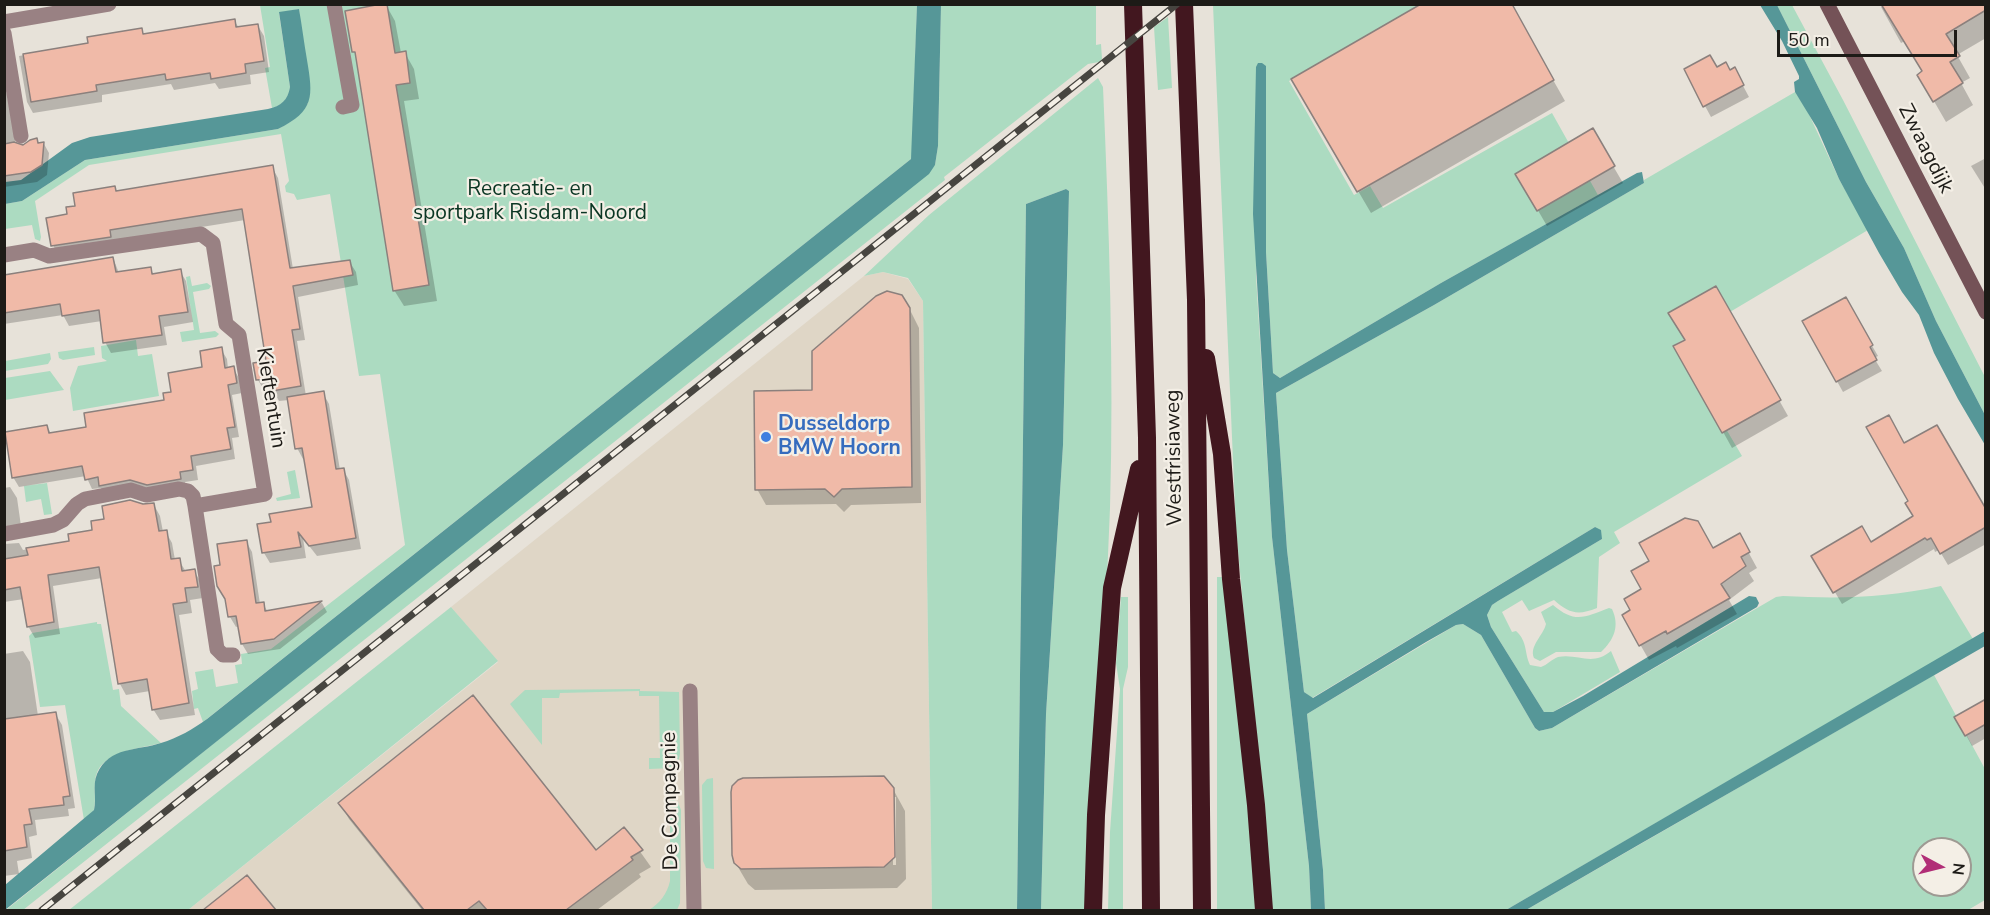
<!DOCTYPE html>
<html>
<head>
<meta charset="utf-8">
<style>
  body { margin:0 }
  #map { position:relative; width:1990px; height:915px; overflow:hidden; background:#e7e2d9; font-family:"Nunito Sans",sans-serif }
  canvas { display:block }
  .frame { position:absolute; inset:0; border:6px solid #1d1b17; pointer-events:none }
  .north { position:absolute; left:1912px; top:837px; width:60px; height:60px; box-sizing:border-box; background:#f4efe6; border:2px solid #9e9a93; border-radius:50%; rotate:97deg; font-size:16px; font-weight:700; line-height:24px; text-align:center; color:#1d1b17 }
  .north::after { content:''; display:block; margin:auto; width:21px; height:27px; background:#b12e77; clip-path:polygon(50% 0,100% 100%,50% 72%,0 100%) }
  .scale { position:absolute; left:1777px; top:30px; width:180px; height:27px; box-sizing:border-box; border:3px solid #1d1b17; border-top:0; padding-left:8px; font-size:18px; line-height:21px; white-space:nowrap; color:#1d1b17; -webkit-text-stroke:4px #f4efe6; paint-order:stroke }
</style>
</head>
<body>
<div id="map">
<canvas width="1990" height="915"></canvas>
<div class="frame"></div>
<div class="north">N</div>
<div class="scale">50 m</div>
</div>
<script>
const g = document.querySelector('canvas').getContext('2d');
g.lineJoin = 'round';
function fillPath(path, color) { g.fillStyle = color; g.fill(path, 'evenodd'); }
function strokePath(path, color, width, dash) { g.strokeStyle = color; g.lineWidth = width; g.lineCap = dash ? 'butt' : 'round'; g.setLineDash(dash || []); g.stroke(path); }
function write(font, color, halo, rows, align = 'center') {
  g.font = font + ' "Nunito Sans",sans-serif'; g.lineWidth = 4.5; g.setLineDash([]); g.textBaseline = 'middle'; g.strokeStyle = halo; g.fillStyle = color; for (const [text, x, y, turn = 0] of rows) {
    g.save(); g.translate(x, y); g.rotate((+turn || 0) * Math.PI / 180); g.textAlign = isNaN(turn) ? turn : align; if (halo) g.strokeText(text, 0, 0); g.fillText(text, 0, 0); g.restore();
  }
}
const built = new Path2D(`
  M883 272 908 279 923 301 932 910H188L498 662 451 607 864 276Z`);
const green = new Path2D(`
  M260 5H917L912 154 911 159 203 722 198 708 194 709 192 691 198 689 195 672 213 669 216 687 238 683 235 665 242 664 241 654 271 649 405 545 380 374 359 376 330 194 297 200 294 194 286 192 285 186 289 181 281 134 89 165 35 201 41 237 40 241 35 239 32 225 5 229V204L22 201 85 160 278 129C291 122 300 116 308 103L299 9 279 13 290 87C289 98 283 105 272 108L265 68 270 67Z
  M941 5H1096V45L1101 44 1102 59 1099 62 1088 64 944 177 945 180 23 910H6L935 165 938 146Z
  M1213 5H1423L1289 81 1354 195 1370 186 1383 208 1552 113 1598 195 1441 283 1280 378 1273 373 1266 252V66L1256 276 1272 537 1309 866 1311 910H1271L1236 528Z
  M1777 5H1792L1843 100 1985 377V415L1936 321 1904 248 1866 182Z
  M1168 17 1172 88 1158 90 1154 27Z
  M1098 78 1103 87C1109 227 1114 368 1110 508 1105 642 1094 777 1086 910H1041L1046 714 1063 445 1069 191 1066 189 1026 204 1017 910H932L923 301 908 278 883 272 864 276 929 215Z
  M1795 92 1807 110 1839 179 1868 230 1676 344 1742 456 1614 532 1620 543 1599 557 1597 608C1577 616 1569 613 1554 600L1529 611 1522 600 1502 612 1512 632 1516 631C1528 642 1524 652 1530 665L1541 667C1547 665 1552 659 1558 657 1578 653 1592 667 1611 651L1620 672 1553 712H1544L1491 627 1487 615 1492 605 1498 601 1602 539 1595 527 1312 698 1304 692 1287 550 1276 393 1434 305 1632 190 1644 183V180Z
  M190 276 192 286 207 283 211 286 209 289 193 292 200 333 215 331 219 334 216 337 182 342 180 332 194 330 186 277Z
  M136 340 138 356 152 354 159 396 73 411 70 388 78 366 107 361 102 358 101 346Z
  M94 347 95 355 63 360 59 358 58 352Z
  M50 353 51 359 48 364 5 371V361Z
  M50 371 64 390 5 400V378Z
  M295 470 300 498 277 501 276 498 291 494 287 472Z
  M47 483 52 514 44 515 41 499 26 502 24 486Z
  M1217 577H1225L1243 745 1256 910H1217Z
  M1941 586 1973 639 1506 910H1325L1323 870 1307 714 1456 625 1463 624 1481 635 1535 728 1539 731 1552 728 1776 597 1783 596C1841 599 1885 598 1941 586Z
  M1121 597H1128V667L1123 689V910H1108L1110 832 1120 689 1116 663Z
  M1553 605C1575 624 1585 617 1609 608L1612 609C1620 626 1614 640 1601 652H1556L1540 661 1534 658C1529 646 1543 636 1546 624L1541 612Z
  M451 607 498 661 188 910H69Z
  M97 622V624H101L113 690 119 689 121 706 161 743C138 749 98 751 95 781 94 791 96 801 94 810L84 820 65 705 40 707 29 636 32 633Z
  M1934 675 1985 769V900L1968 910H1526ZM1924 849H1960V885H1924Z
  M640 689V691L679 692 680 754 678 763 674 768 649 769V758H660L659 696H639V691L560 693 559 698H542V745L510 704 525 690Z
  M713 778 714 869 706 868 703 861 702 785 707 779Z
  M670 798 678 802 681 810 680 903 677 910H649C660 903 667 894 670 881Z`);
const water = new Path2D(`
  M917 5H941L938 146 935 165 929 174 5 910V885L94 810C97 798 92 786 97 774 109 746 138 751 161 743 178 738 193 729 207 719L911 159Z
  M1760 5H1777L1866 182 1904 248 1936 321 1985 415V445L1958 399 1934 353 1919 315 1902 292 1879 253 1839 179 1817 128 1795 92 1794 82 1799 79V76L1782 41Z
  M299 9C302 26 304 43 307 60 313 96 315 111 278 129L85 160 22 201 5 204V182L21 180 72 143 90 137 268 109C281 106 288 100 290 87L279 12Z
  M1258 63H1262L1266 66V252L1273 373 1280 378 1441 283 1637 173 1642 172 1644 183 1632 190 1434 305 1276 393 1287 550 1304 692 1313 698 1595 527 1601 530 1602 539 1498 601 1492 605 1487 615 1491 627 1544 712H1553L1583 696 1749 596 1756 597 1759 603 1757 607 1552 728 1539 731 1535 728 1481 635 1463 624 1456 625 1426 642 1307 714 1323 870 1325 910H1311L1309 866 1272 537 1253 214 1256 67Z
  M1066 189 1069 191 1063 445 1046 714 1041 910H1017L1026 204Z
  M1985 631V646C1833 734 1679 821 1526 910H1506Z`);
const shadow = new Path2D(`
  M1510 4 1565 101 1371 213 1293 80Z
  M1886 4H1986V38L1957 55 1970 78 1961 83 1973 105 1946 122 1931 96 1924 72 1905 41 1901 43 1881 7Z
  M386 5 395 21 401 53H405L414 69 419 99 404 101 437 301 404 306 394 290 357 56 354 51Z
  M234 20 239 28 258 26 264 36 269 72 250 75 251 84 219 89 215 83 174 90 171 84 102 95V102L33 113 27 102 19 56 90 44 141 30 144 36Z
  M1717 69 1730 72 1734 69 1749 97 1711 117 1705 106Z
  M4 78 16 145 24 147 36 140 39 145 44 144 49 153 47 175 37 182 4 187Z
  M1592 130 1623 183 1547 226 1517 174Z
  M1986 158V190L1971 166Z
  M272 167 278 178 293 269 349 261 356 272 358 285 298 297 305 340 297 341 306 396 323 393 329 404 340 470 343 469 349 480 361 549 317 556 303 538 306 558 270 563 264 553 259 525 272 523 314 508 306 459H303L297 448 289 400 279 401 273 389 264 390 258 380 255 364 268 362 245 220 115 241 59 256 53 245 69 216 76 207 114 187 117 193Z
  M113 258 119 273 150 268 154 275 180 271 186 281 193 322 164 327 167 345 111 353 105 342 102 321 69 326 63 315 4 324V284Z
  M1716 288 1788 416 1732 448 1676 347 1686 341Z
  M1845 299 1878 356 1874 358 1882 371 1843 392 1804 322Z
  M907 304 919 328 921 503 851 505 844 512 836 504 766 505 757 489 814 391Z
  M221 349 227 359 228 369 233 368 239 378 242 393 232 395 239 437 232 438 235 459 196 466 198 480 185 482 186 489 106 496 101 488 92 489 86 476 19 487 13 477 47 426 51 434 88 428 166 401 173 393 204 368Z
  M1904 445 1986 512V544L1948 565 1939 550 1935 552 1934 549 1842 604 1814 557 1870 544 1915 517 1911 502Z
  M10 487 17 498 22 533 4 538V488Z
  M154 505 160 516 163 532H166L172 543 175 560H179L186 572 194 571 201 582 203 598 190 600 192 613 179 615 195 715 160 720 153 709 150 691 126 695 120 684 102 578 53 586 60 634 35 638 28 626 24 599 4 602V544L19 543 23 550 71 542 94 531 105 520 143 506Z
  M1739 535 1757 568 1749 573 1754 581 1729 600 1737 614 1677 648 1676 646 1649 660 1624 616 1712 550Z
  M246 541 252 552 260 604H263L268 612 322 603 327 612 280 649 248 654 242 644 239 626 236 627 230 617 222 567Z
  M23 651 30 662 38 716 55 713 62 725 75 808 68 809 69 816 35 820 37 835 29 837 32 858 17 861 19 874 4 876V654Z
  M1986 714V738L1972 746 1956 717Z
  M893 789 905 811 906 879 897 888 755 890 748 884 735 862ZM893 797H896V865H893Z
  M340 803 596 852 624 829 651 867 639 874 641 877 597 910H422L349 819Z
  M247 877 274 910H205Z`);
const building = new Path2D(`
  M381 4H387L395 53 406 51 410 83 396 85 429 285 393 291 355 52H352L345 11Z
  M1421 4H1512L1554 80 1357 192 1291 79Z
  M1881 4H1986V10L1946 34 1960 56 1950 62 1963 83 1933 102 1917 75 1922 71Z
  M235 19 236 27 258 24 264 61 245 64 246 73 211 79 210 73 166 80 165 74 96 85 97 91 31 102 23 54 88 43 87 37 142 28 143 34Z
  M1710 55 1717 67 1726 62 1730 70 1735 67 1744 85 1703 107 1684 69Z
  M1593 128 1615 166 1537 211 1515 174Z
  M37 138 38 143 44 142 42 165 31 172 4 176V144L14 142 23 145 30 140Z
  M273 165 290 268 350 260 353 275 293 286 300 329 292 330 301 386 272 391 269 379 256 380 253 363 266 361 242 209 110 230 111 237 51 246 46 218 67 214 66 207 75 206 73 193 115 186 116 191Z
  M113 257 116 272 151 267 152 274 181 269 188 312 159 316 162 335 103 343 99 310 62 316 60 304 4 313V275Z
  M1716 286 1781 400 1722 433 1673 346 1685 340 1668 313Z
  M887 291 902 295 910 308 912 487 842 489 834 497 825 489 755 490 754 391 812 390V351L876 296Z
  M1846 297 1873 345 1870 347 1877 360 1836 382 1802 321Z
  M222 347 225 368 234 366 237 383 228 385 235 427 227 428 231 449 191 456 193 470 180 472 181 479 147 485 130 480 99 486 98 477 85 480 82 466 12 478 5 432 47 425 49 433 86 427 84 413 164 400 163 393 171 392 168 373 202 367 200 351Z
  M324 391 336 469 344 468 356 538 309 546 298 532 301 547 262 553 257 524 271 522 269 514 312 507 302 448 295 449 287 397Z
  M1889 415 1904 443 1937 425 1986 509V527L1940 554 1931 538 1927 540 1925 538 1833 593 1811 556 1862 526 1871 542 1913 516 1905 503 1908 501 1866 427Z
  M130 500 143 504 154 503 159 531 167 530 171 559 180 558 182 571 195 569 198 587 185 588 187 602 173 604 189 703 152 710 147 679 118 684 99 567 48 575 54 622 27 627 20 587 4 590V559L28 555 26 548 69 541 68 534 92 530 91 521 104 519 102 506Z
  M1685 518 1698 521 1713 548 1740 533 1750 552 1741 557 1746 566 1721 584 1730 598 1667 634 1666 631 1639 646 1622 615 1630 610 1624 599 1641 589 1631 571 1649 561 1639 543Z
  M247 540 256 603 264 602 265 611 322 601 274 639 241 644 236 616 228 617 225 599 217 586 214 566 220 565 217 544Z
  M473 695 596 850 624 827 643 850 631 857 633 860 566 910H487L479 901 467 910H424L338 803Z
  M1986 699V724L1965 736 1954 717Z
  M56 712 70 796 63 797 64 805 29 809 32 824 24 825 27 847 4 851V719Z
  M884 776 894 788 895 857 884 867 741 869 734 863 732 855 731 792 732 786 738 780 743 778Z
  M247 875 276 910H203Z`);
const street = new Path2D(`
  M334 4 352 105 343 107
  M4 22 109 4
  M4 33 21 136
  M4 255 34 250 49 256 201 234 213 243 226 324 239 335 265 494 195 506
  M4 534 53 525 63 520 77 504 85 499 131 490 146 495 179 489 188 491 193 496 195 506 217 649 223 655H233
  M690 691 694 910`);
const secondary = new Path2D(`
  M1827 4 1986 312`);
const highway = new Path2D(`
  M1133 4 1147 438 1151 910
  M1184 4 1196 300 1202 910
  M1206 358 1222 454 1231 579 1256 805 1264 910
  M1093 910 1096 815 1112 588 1139 469`);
const rail = new Path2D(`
  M42 910 1177 4`);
const markers = [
  [766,437,6,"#3f7fe0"]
];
const streetNames = [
  ["Zwaagdijk",1925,149,63],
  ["Kieftentuin",270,398,81],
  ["Westfrisiaweg",1175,458,-91],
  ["De Compagnie",671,801,-91]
];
const parkNames = [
  ["Recreatie- en",530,190],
  ["sportpark Risdam-Noord",530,214]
];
const shopNames = [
  ["Dusseldorp",778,425],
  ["BMW Hoorn",778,449]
];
fillPath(built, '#dfd6c6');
fillPath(green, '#acdbc1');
fillPath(water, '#569798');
fillPath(shadow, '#0003');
fillPath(building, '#f0baa8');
strokePath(building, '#8b807d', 1.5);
strokePath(street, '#998183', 15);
strokePath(secondary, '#745257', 15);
strokePath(highway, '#42171f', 18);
strokePath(rail, '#474540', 7);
strokePath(rail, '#f4efe6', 4.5, [14]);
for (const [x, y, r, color] of markers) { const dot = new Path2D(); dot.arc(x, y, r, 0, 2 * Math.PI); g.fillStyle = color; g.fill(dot); strokePath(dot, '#f4efe6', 2); }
write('21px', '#1d1b17', '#f4efe6', streetNames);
write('21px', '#0a3623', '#f4efe6', parkNames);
write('bold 21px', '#366cbe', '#f4efe6', shopNames, 'left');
</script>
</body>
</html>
